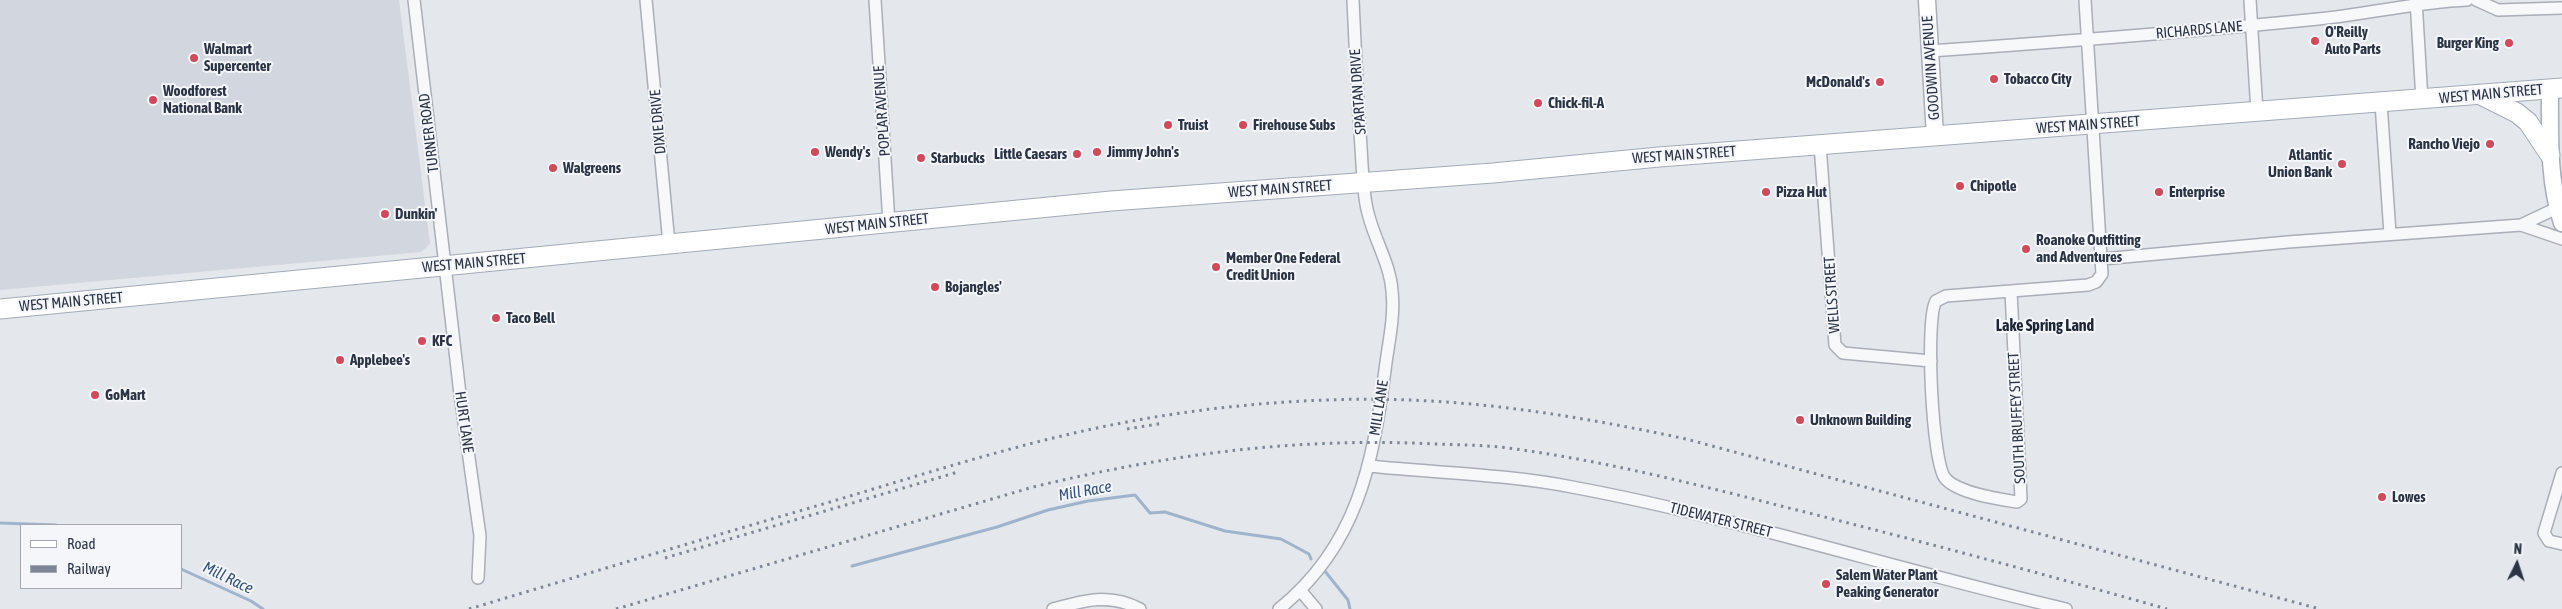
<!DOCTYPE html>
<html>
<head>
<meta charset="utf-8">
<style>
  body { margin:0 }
  #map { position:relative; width:2562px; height:609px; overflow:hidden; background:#e4e7ec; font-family:"Asap Condensed",sans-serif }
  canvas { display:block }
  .legend { position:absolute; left:20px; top:524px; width:162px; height:65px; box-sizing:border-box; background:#f4f6f9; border:1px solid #a4a8b1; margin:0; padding:6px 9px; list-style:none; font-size:15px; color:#2b3445 }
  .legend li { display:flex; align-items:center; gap:10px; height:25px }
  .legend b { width:25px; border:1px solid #a4a8b1 }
  .north { position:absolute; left:2492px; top:539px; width:50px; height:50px; -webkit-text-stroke:4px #f4f6f9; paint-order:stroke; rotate:4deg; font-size:14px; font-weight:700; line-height:20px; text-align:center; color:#2b3445 }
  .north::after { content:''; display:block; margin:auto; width:18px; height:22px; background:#2b3445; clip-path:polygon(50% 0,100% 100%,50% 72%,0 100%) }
</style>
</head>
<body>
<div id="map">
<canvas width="2562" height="609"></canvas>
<ul class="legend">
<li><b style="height:6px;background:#fff"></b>Road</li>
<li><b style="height:6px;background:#7d8696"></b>Railway</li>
</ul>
<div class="north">N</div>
</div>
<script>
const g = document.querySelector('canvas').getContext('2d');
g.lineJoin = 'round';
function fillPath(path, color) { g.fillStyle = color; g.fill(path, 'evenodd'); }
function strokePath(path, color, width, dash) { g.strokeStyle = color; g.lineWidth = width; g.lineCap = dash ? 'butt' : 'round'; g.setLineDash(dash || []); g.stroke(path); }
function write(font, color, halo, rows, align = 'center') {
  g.font = font + ' "Asap Condensed",sans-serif'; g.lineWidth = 4; g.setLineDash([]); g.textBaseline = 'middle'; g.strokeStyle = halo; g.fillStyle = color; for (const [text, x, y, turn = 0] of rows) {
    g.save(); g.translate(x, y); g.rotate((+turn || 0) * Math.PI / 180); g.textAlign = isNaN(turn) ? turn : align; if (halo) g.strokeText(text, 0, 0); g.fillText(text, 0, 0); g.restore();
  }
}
const built = new Path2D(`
  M0 0H399L430 244 421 252 0 290Z`);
const stream = new Path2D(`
  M0 523 56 525
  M852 566 997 527 1048 510 1088 501 1135 495 1150 513 1165 512 1225 531 1281 539 1309 554 1311 559
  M181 569 251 601 263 609
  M1324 570 1348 600 1350 609`);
const street = new Path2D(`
  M414 0 460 394 480 536 478 578
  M646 0 669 244
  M875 0 889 223
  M2250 0 2257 112
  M2416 0 2422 100
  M2476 0 2498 10 2562 8
  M1930 51C2059 42 2189 32 2318 19 2368 14 2417 2 2467 0
  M2381 103 2390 234
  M1820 145 1835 345 1843 353 1931 361
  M2521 225 2557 208
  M2102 259 2288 242 2521 225 2562 239
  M2011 291 1946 296 1936 301C1925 318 1932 462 1945 478 1957 493 1998 499 2017 502L2021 499 2011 291 2088 285 2096 282 2102 274 2085 0
  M1369 466C1437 473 1505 474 1572 487 1739 518 1901 571 2066 609
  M2562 473 2544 533 2549 541 2562 544
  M1300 590 1316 609
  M1053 609C1085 600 1110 593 1140 609
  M1279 609C1357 546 1373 464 1385 370 1388 345 1395 317 1392 291 1390 261 1371 235 1366 204 1362 181 1362 156 1360 133 1357 88 1355 44 1353 0`);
const secondary = new Path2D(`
  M1927 0 1935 136
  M2550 89C2550 134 2548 180 2562 223`);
const primary = new Path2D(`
  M2481 95 2517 113 2528 122 2550 155
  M0 309 1111 201 1493 173 1659 157 2562 88`);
const rail = new Path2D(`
  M1127 429 1164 423
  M665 558 958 472
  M469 609C589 573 710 537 830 502 914 477 998 450 1083 431 1163 413 1245 403 1326 400 1450 395 1565 413 1686 439L2320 609
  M616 609 1033 487C1170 454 1296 437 1436 444 1458 445 1479 445 1500 447 1597 459 1691 483 1785 507 1913 539 2040 573 2167 609`);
const markers = [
  [2315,41,5,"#d1495b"],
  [2509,43,5,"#d1495b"],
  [194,58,5,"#d1495b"],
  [1994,79,5,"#d1495b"],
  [1880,82,5,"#d1495b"],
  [153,100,5,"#d1495b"],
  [1538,103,5,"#d1495b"],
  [1168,125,5,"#d1495b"],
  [1243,125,5,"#d1495b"],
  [2490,144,5,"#d1495b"],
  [815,152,5,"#d1495b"],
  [1097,152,5,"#d1495b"],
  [1077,154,5,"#d1495b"],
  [921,158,5,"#d1495b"],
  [2342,164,5,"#d1495b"],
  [553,168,5,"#d1495b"],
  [1960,186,5,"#d1495b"],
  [1766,192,5,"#d1495b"],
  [2159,192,5,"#d1495b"],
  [385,214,5,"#d1495b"],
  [2026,249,5,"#d1495b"],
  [1216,267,5,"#d1495b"],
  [935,287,5,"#d1495b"],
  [496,318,5,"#d1495b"],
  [422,341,5,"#d1495b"],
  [340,360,5,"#d1495b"],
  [95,395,5,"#d1495b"],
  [1800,420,5,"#d1495b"],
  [2382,497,5,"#d1495b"],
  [1826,584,5,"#d1495b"]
];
const streetNames = [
  ["RICHARDS LANE",2199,30,-5],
  ["GOODWIN AVENUE",1931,68,-94],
  ["SPARTAN DRIVE",1358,92,-94],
  ["WEST MAIN STREET",2491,94,-5],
  ["POPLAR AVENUE",882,111,-94],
  ["DIXIE DRIVE",658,122,-95],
  ["WEST MAIN STREET",2088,125,-4],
  ["TURNER ROAD",429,133,-97],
  ["WEST MAIN STREET",1684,155,-4],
  ["WEST MAIN STREET",1280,189,-4],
  ["WEST MAIN STREET",877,224,-6],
  ["WEST MAIN STREET",474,263,-5],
  ["WELLS STREET",1832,295,-94],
  ["WEST MAIN STREET",71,302,-5],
  ["MILL LANE",1379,408,-81],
  ["SOUTH BRUFFEY STREET",2017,418,-93],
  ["HURT LANE",464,422,82],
  ["TIDEWATER STREET",1721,520,14]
];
const poiNames = [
  ["O'Reilly",2325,32],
  ["Auto Parts",2325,49],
  ["Burger King",2499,43,"right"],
  ["Walmart",204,49],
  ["Supercenter",204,66],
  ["Tobacco City",2004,79],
  ["McDonald's",1870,82,"right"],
  ["Woodforest",163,91],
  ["National Bank",163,108],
  ["Chick-fil-A",1548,103],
  ["Truist",1178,125],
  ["Firehouse Subs",1253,125],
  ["Rancho Viejo",2480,144,"right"],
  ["Wendy's",825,152],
  ["Jimmy John's",1107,152],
  ["Little Caesars",1067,154,"right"],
  ["Atlantic",2332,155,"right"],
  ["Union Bank",2332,172,"right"],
  ["Starbucks",931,158],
  ["Walgreens",563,168],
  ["Chipotle",1970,186],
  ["Pizza Hut",1776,192],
  ["Enterprise",2169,192],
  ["Dunkin'",395,214],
  ["Roanoke Outfitting",2036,240],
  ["and Adventures",2036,257],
  ["Member One Federal",1226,258],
  ["Credit Union",1226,275],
  ["Bojangles'",945,287],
  ["Taco Bell",506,318],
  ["KFC",432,341],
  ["Applebee's",350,360],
  ["GoMart",105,395],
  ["Unknown Building",1810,420],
  ["Lowes",2392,497],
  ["Salem Water Plant",1836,575],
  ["Peaking Generator",1836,592]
];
const neighbourhoodNames = [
  ["Lake Spring Land",2045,326]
];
const waterNames = [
  ["Mill Race",1085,491,-10],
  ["Mill Race",228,578,26]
];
fillPath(built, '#d2d6de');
strokePath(stream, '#9fb4cc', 3);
strokePath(street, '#a9aeb7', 14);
strokePath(secondary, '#a9aeb7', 19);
strokePath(primary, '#a3abb8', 21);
strokePath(street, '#f7f8fa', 11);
strokePath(secondary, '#fff', 16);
strokePath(primary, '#fff', 19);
strokePath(rail, '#7d8696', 3, [2.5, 5]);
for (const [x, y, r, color] of markers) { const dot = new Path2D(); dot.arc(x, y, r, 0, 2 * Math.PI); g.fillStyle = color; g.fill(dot); strokePath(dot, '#f4f6f9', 2); }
write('15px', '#2b3445', '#f4f6f9', streetNames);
write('bold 15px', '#2b3445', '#f4f6f9', poiNames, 'left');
write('bold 16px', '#1d2536', '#f4f6f9', neighbourhoodNames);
write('italic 16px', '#34527a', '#f4f6f9', waterNames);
</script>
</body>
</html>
